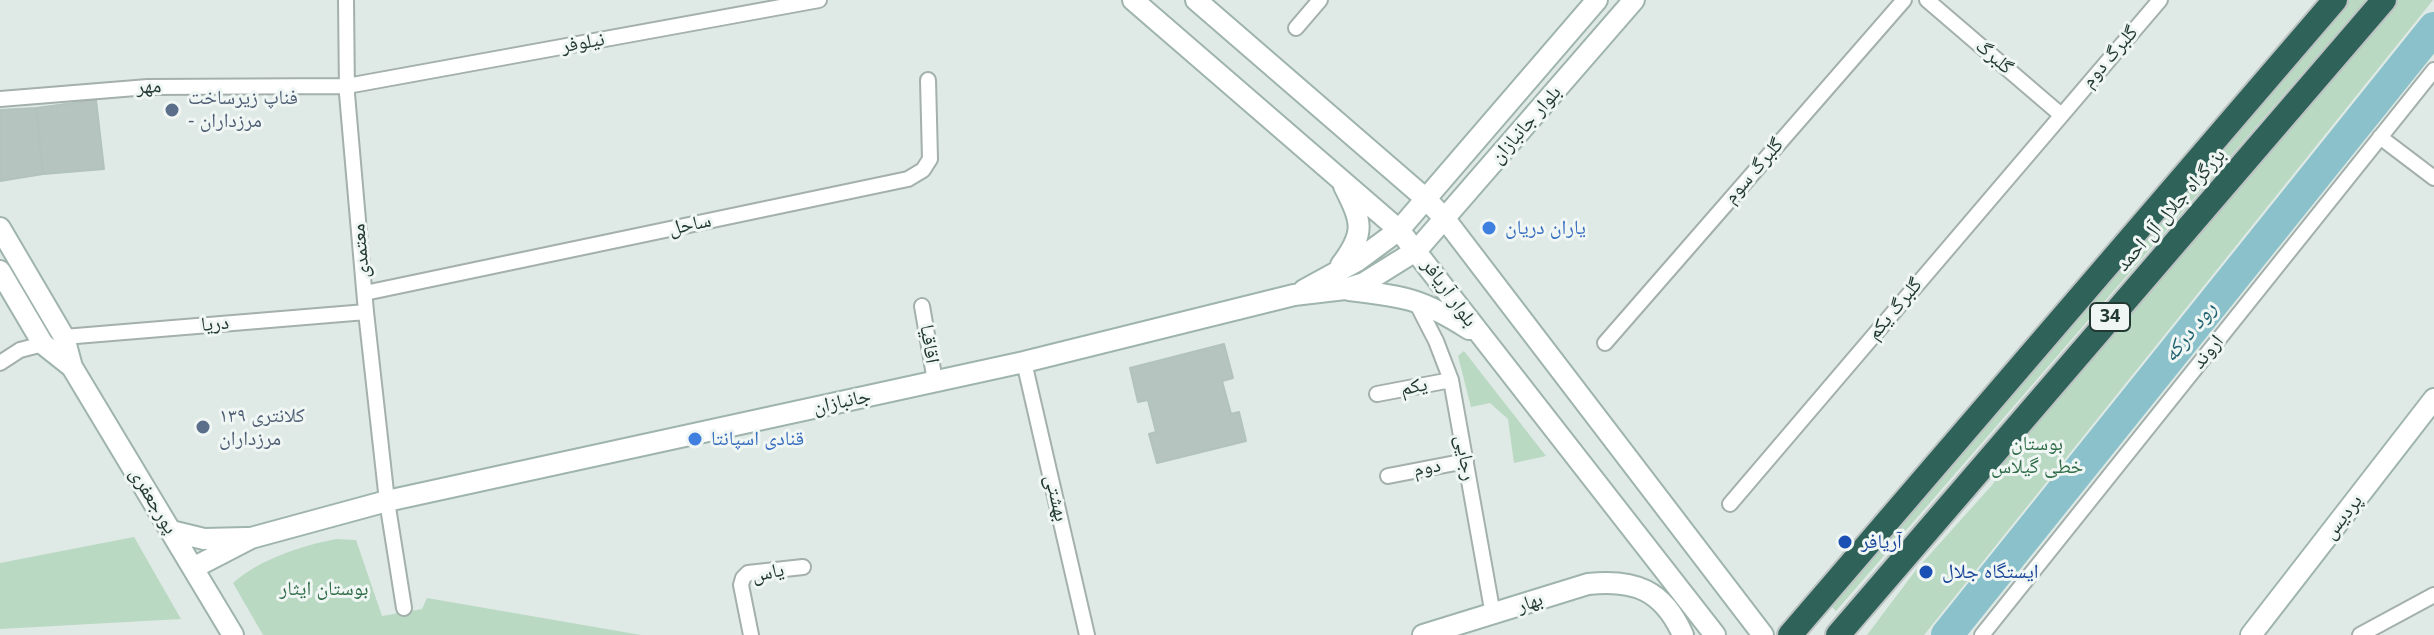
<!DOCTYPE html>
<html>
<head>
<meta charset="utf-8">
<style>
  body { margin:0 }
  canvas { display:block; background:#dfe9e5 }
</style>
</head>
<body>
<canvas width="2434" height="635"></canvas>
<script>
const g = document.querySelector('canvas').getContext('2d');
g.lineJoin = 'round';
function fillPath(path, color) { g.fillStyle = color; g.fill(path, 'evenodd'); }
function strokePath(path, color, width, dash) { g.strokeStyle = color; g.lineWidth = width; g.lineCap = dash ? 'butt' : 'round'; g.setLineDash(dash || []); g.stroke(path); }
function write(font, color, halo, rows, align = 'center') {
  g.font = font + ' "Open Sans","Noto Naskh Arabic",sans-serif'; g.lineWidth = 6; g.setLineDash([]); g.textBaseline = 'middle'; g.strokeStyle = halo; g.fillStyle = color; for (const [text, x, y, turn = 0] of rows) {
    g.save(); g.translate(x, y); g.rotate((+turn || 0) * Math.PI / 180); g.textAlign = isNaN(turn) ? turn : align; if (halo) g.strokeText(text, 0, 0); g.fillText(text, 0, 0); g.restore();
  }
}
const green = new Path2D(`
  M2349 0H2366L1836 611 1831 606 1841 592Z
  M2397 0H2433L1924 635H1867L1916 570 1993 484 2015 442Z
  M1464 351 1546 456 1514 463 1508 419 1490 403 1471 407 1458 356Z
  M134 537 181 619 0 629V563Z
  M336 539 356 540 382 616 422 609 427 598 641 635H263L233 583C260 559 301 546 336 539Z`);
const river = new Path2D(`
  M1947 635 2434 28`);
const building = new Path2D(`
  M96 100 104 169 43 174 36 108Z
  M36 108 43 174 0 181V110Z
  M1224 344 1233 378 1222 381 1231 414 1239 412 1246 441 1157 463 1149 434 1156 432 1148 400 1138 402 1130 368Z`);
const street = new Path2D(`
  M346 0 347 94 366 312 387 501 404 608
  M1927 0 2060 114
  M1296 28 1320 0
  M0 99 148 87 347 86 819 0
  M2380 137 2434 178
  M365 293 908 179 923 170 930 159 928 80
  M922 306 935 381
  M1419 308 1436 341 1451 380 1493 615
  M64 337 366 312
  M1605 343 1904 0
  M1024 362 1087 635
  M0 363 20 350 43 344
  M1377 394 1451 380
  M1388 476 1466 461
  M1730 504 2160 0
  M751 635 741 585 743 578 748 573 803 567
  M1982 635 2434 70
  M2360 635 2434 595`);
const secondary = new Path2D(`
  M1133 0 1399 230 1715 635
  M1196 0 1426 199 1445 219 1763 635
  M0 228 64 337 72 367 233 635
  M1341 265C1366 232 1362 222 1344 186
  M0 271 43 344 72 367
  M1304 290 1357 261 1399 230 1597 0
  M1349 290C1404 296 1422 299 1469 329
  M171 531 204 539 247 538
  M193 568 251 538 387 501 1024 362 1294 295 1345 289 1364 283 1417 250 1634 0
  M1423 635 1588 584C1635 579 1663 590 1683 635
  M2251 635 2434 399`);
const highway = new Path2D(`
  M1790 635 2335 0
  M1838 635 2384 0`);
const markers = [
  [172,110,8,"#5c6f8a"],
  [1489,228,8,"#3f7fe0"],
  [203,427,8,"#5c6f8a"],
  [695,439,8,"#3f7fe0"],
  [1845,542,8,"#1a4fb4"],
  [1926,572,8,"#1a4fb4"]
];
const shields = [
  [2110,317,40]
];
const shieldNames = [
  ["34",2110,317]
];
const streetNames = [
  ["نیلوفر",583,43,-10],
  ["گلبرگ",1994,57,41],
  ["گلبرگ دوم",2110,57,-49],
  ["مهر",149,87,-2],
  ["بلوار جانبازان",1526,125,-49],
  ["گلبرگ سوم",1754,171,-49],
  ["بزرگراه جلال آل احمد",2171,210,-49],
  ["ساحل",690,225,-12],
  ["معتمدی",361,251,-95],
  ["بلوار آریافر",1449,293,54],
  ["گلبرگ یکم",1895,309,-50],
  ["دریا",215,324,-5],
  ["اقاقیا",929,344,81],
  ["اروند",2208,352,-51],
  ["یکم",1414,387,-11],
  ["جانبازان",842,402,-12],
  ["رجایی",1465,458,80],
  ["دوم",1427,468,-11],
  ["بهشتی",1056,498,77],
  ["پورجعفری",153,501,59],
  ["پردیس",2343,517,-52],
  ["یاس",768,573,-11],
  ["بهار",1530,603,-18]
];
const serviceNames = [
  ["فناپ زیرساخت",188,98],
  ["- مرزداران",188,121],
  ["کلانتری ۱۳۹",219,416],
  ["مرزداران",219,439]
];
const shopNames = [
  ["یاران دریان",1505,228],
  ["قنادی اسپانتا",711,439]
];
const parkNames = [
  ["بوستان",2037,444],
  ["خطی گیلاس",2037,467],
  ["بوستان ایثار",324,589]
];
const transitNames = [
  ["آریافر",1861,542],
  ["ایستگاه جلال",1942,572]
];
const waterNames = [
  ["رود درکه",2190,332,-51]
];
fillPath(green, '#b9d9c2');
strokePath(river, '#8ac1cb', 32);
fillPath(building, '#b5c4be');
strokePath(building, '#b2c2bc', 2);
strokePath(street, '#a3b0ac', 18);
strokePath(secondary, '#9fb4ad', 24);
strokePath(highway, '#bdc3c2', 28);
strokePath(street, '#fff', 14);
strokePath(secondary, '#fff', 20);
strokePath(highway, '#2f6258', 24);
for (const [x, y, r, color] of markers) { const dot = new Path2D(); dot.arc(x, y, r, 0, 2 * Math.PI); g.fillStyle = color; g.fill(dot); strokePath(dot, '#eff6f3', 3); }
for (const [x, y, w] of shields) { const box = new Path2D(); box.roundRect(x - w / 2, y - 14, w, 28, 6); g.fillStyle = '#eff6f3'; g.fill(box); strokePath(box, '#223832', 2); }
write('bold 18px', '#223832', null, shieldNames);
write('20px', '#223832', '#eff6f3', streetNames);
write('20px', '#4e5e75', '#eff6f3', serviceNames, 'left');
write('20px', '#366cbe', '#eff6f3', shopNames, 'left');
write('20px', '#2f6c47', '#eff6f3', parkNames);
write('20px', '#164399', '#eff6f3', transitNames, 'left');
write('italic 22px', '#206270', '#eff6f3', waterNames);
</script>
</body>
</html>
